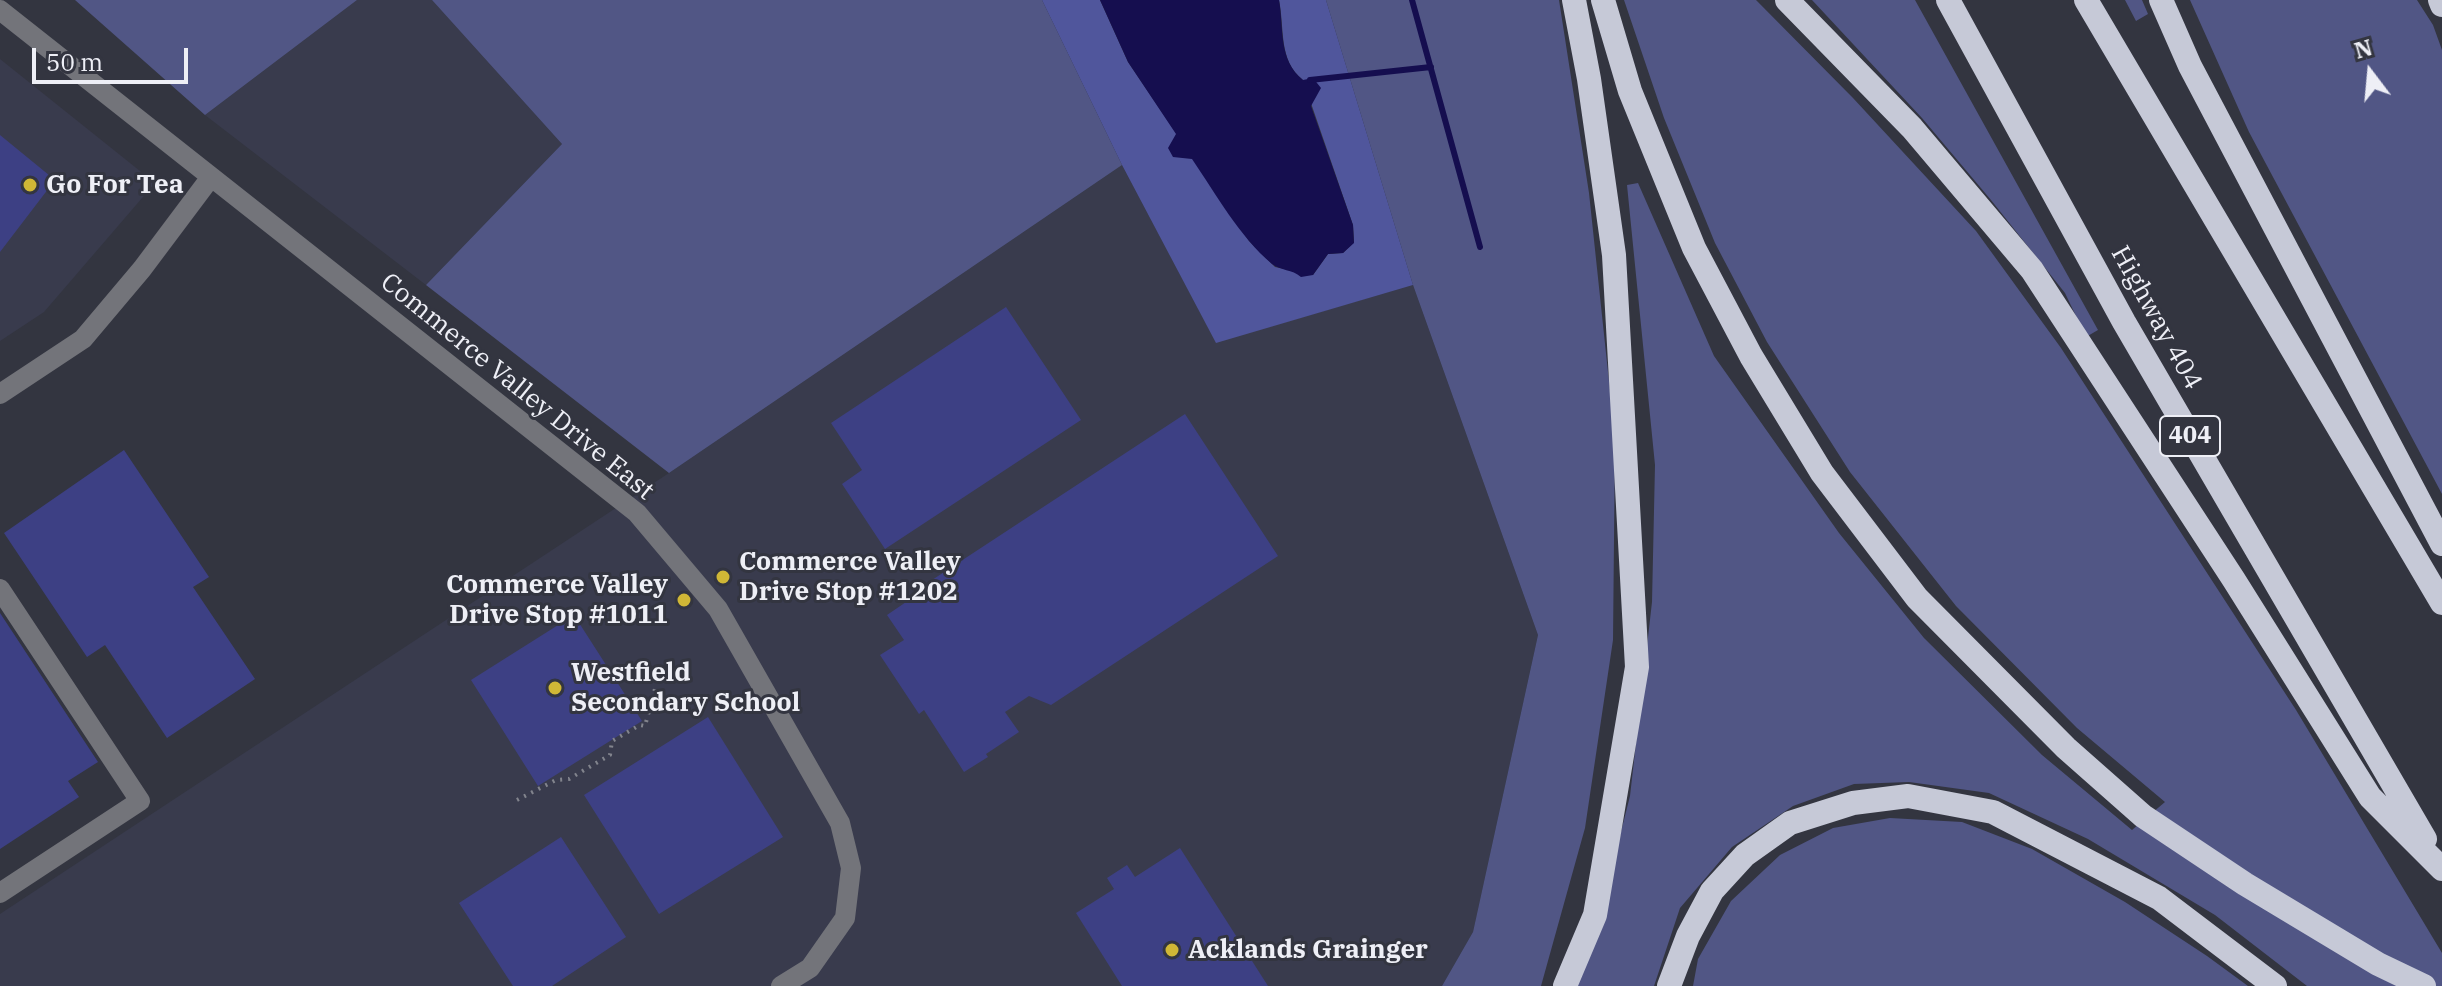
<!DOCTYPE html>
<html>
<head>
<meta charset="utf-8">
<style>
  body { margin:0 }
  #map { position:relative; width:2442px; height:986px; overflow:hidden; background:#333540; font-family:"IBM Plex Serif",serif }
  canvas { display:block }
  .north { position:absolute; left:2330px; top:32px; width:80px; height:80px; -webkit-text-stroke:6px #333540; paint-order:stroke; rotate:344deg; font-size:22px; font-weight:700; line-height:32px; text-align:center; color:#eeeff6 }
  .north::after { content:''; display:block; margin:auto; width:28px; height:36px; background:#eeeff6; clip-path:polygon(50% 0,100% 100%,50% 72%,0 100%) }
  .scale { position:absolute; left:32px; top:48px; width:156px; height:36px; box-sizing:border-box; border:4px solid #eeeff6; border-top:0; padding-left:10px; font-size:24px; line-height:28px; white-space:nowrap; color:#eeeff6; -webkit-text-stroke:6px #333540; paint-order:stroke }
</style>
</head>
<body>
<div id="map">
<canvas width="2442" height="986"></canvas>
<div class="north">N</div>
<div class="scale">50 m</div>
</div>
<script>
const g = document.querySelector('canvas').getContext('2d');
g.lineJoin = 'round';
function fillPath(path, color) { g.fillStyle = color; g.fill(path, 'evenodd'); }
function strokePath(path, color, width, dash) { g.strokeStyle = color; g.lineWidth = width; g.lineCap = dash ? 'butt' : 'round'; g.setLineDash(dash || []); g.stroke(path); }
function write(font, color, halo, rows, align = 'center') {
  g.font = font + ' "IBM Plex Serif",serif'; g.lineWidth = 6; g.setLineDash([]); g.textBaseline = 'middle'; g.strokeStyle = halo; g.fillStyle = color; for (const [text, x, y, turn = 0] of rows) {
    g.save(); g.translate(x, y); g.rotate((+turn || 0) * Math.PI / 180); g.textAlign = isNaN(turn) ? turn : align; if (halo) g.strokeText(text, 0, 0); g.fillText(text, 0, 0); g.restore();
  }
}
const built = new Path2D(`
  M357 0H432L562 144 426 285 205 115Z
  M0 59 155 183 44 312 0 341Z
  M1122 165 1216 342 1413 285 1538 635 1473 932 1442 986H0V914L669 473Z`);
const green = new Path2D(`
  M75 0H357L205 115Z
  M432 0H1042L1122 165 669 473 426 285 562 144Z
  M1326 0H1559L1589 193 1615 438 1613 640 1585 828 1541 986H1442L1473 932 1538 635 1413 285Z
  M1624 0H1756L1853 98 1976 231 2061 348 2296 710 2442 953V986H2307L2215 915 2088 839 1989 793 1909 782 1854 784 1793 806 1732 847 1680 908 1654 986H1576L1594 939 1630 796 1652 602 1655 465 1627 185 1638 183 1714 356 1839 533 1924 638 2042 755 2132 830 2165 802 2077 728 1956 606 1850 472 1767 342 1715 243 1664 118Z
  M1812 0H1915L2098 330 2086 337 2065 293 1991 200 1922 118Z
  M2125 0H2142L2148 14 2136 21Z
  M2190 0H2417L2433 25 2442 50V494L2249 132Z
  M1890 818 1962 822 2032 849 2125 902 2207 956 2248 986H1693L1698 959 1731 901 1780 855 1833 828Z`);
const forest = new Path2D(`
  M1042 0H1100L1128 62 1249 241 1275 267 1313 275 1328 254 1343 253 1354 242 1353 225 1303 80C1278 60 1285 29 1279 0H1326L1413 285 1216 343 1122 165Z`);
const water = new Path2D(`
  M1100 0H1279C1284 28 1278 60 1303 80L1313 78 1321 88 1311 106 1353 225 1354 243 1343 253 1328 254 1313 275 1301 277C1292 269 1281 271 1272 264 1239 236 1216 194 1192 159L1173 157 1168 148 1176 134 1128 62Z`);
const stream = new Path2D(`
  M1412 0 1480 247
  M1310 80 1431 67`);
const building = new Path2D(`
  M0 135 55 180 0 252Z
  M1006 307 1081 420 885 549 842 484 862 470 831 423Z
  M1185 414 1278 556 1051 705 1029 696 1005 712 1019 732 986 754 988 757 964 772 924 710 919 714 880 655 904 640 887 615 931 585 929 582Z
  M124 450 209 577 193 587 255 679 167 738 105 645 87 657 4 533Z
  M0 613 98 762 68 781 79 797 0 849Z
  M574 615 642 721 538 786 471 680Z
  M708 717 783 837 659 914 584 795Z
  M561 837 626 937 552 986H513L459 903Z
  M1180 848 1268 986H1122L1076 913 1114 889 1107 878 1127 865 1135 877Z`);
const path = new Path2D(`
  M517 800 556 780 569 779 610 755 612 741 640 725 645 726 656 685`);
const minor = new Path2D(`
  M0 10 637 513 718 609 840 823 851 868 845 918 810 968 781 986
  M0 394 83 339 142 269 211 177
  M0 589 140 801 0 893`);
const highway = new Path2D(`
  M1603 0 1630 91 1694 248 1751 356 1822 473 1917 598 2066 748 2143 816 2245 884 2378 964 2424 986
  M1787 0 1912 128 2032 270 2234 580 2370 797 2442 869
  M1948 0 2124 322 2425 839
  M2086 0 2442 603
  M2161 0 2190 66 2442 544
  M2440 0 2442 5
  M1565 986 1595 915 1637 667 1614 255 1589 79 1574 0
  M1669 986 1688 936 1712 891 1745 855 1790 823 1853 803 1908 796 1993 812 2159 898 2275 986`);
const markers = [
  [30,185,8,"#d0b736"],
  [723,577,8,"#d0b736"],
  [684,600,8,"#d0b736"],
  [555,688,8,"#d0b736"],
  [1172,950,8,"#d0b736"]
];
const shields = [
  [2190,436,60]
];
const shieldNames = [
  ["404",2190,436]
];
const poiNames = [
  ["Go For Tea",46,185],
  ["Commerce Valley",739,562],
  ["Drive Stop #1202",739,592],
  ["Commerce Valley",668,585,"right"],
  ["Drive Stop #1011",668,615,"right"],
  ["Westfield",571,673],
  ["Secondary School",571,703],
  ["Acklands Grainger",1188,950]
];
const streetNames = [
  ["Highway 404",2156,318,61],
  ["Commerce Valley Drive East",517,387,39]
];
fillPath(built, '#393b4d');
fillPath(green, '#515685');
fillPath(forest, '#50569c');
fillPath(water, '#150e4f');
strokePath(stream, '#150e4f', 6);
fillPath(building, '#3d4084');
strokePath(path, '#82848d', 4, [2, 6]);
strokePath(minor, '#73747a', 20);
strokePath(highway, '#c6c9d7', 24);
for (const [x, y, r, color] of markers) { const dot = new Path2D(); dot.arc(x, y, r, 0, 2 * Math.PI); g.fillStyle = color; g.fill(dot); strokePath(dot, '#333540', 3); }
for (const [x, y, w] of shields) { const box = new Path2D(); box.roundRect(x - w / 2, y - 20, w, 40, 6); g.fillStyle = '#333540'; g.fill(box); strokePath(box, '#eeeff6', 2); }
write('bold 24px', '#eeeff6', null, shieldNames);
write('bold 26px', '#eeeff6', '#333540', poiNames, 'left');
write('26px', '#eeeff6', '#333540', streetNames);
</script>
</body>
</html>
